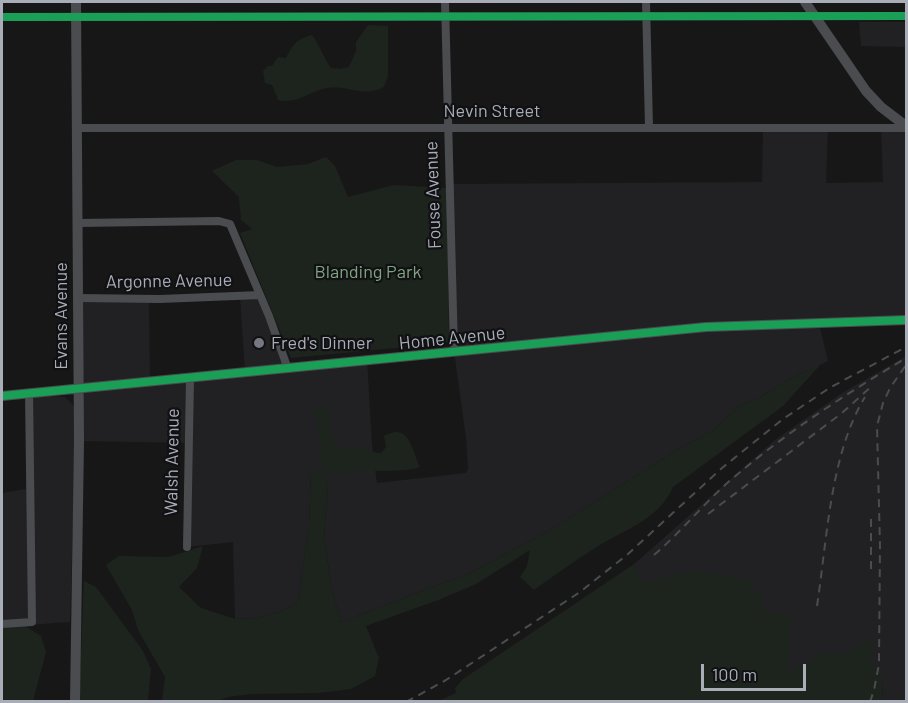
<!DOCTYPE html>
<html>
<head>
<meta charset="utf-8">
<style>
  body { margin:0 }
  #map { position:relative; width:908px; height:703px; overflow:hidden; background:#171717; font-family:Barlow,sans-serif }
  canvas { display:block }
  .frame { position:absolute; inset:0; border:3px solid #a8adb8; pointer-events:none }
  .scale { position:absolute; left:701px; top:664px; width:105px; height:27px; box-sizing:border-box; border:3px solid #a8adb8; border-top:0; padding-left:8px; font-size:18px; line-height:21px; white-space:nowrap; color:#a8adb8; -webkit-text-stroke:4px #111113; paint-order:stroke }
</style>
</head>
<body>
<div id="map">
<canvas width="908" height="703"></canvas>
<div class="frame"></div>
<div class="scale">100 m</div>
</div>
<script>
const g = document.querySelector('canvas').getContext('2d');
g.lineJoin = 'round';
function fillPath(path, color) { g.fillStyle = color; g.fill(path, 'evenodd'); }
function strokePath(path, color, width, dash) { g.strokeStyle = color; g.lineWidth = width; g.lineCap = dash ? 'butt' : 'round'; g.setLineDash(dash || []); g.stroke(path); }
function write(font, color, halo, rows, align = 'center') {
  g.font = font + ' Barlow,sans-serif'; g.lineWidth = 4.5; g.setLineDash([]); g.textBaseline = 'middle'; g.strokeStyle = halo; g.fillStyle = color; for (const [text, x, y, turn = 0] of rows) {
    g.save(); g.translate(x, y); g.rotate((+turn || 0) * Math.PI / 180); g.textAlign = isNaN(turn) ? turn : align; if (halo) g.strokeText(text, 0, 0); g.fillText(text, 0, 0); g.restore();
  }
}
const built = new Path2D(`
  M859 22H906V47L861 46Z
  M763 127H828L826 183 883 182 881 127 906 128V320L819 323 828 361 788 380 757 399 741 405 711 432 685 445 550 530 472 572 341 622 332 590 324 538 328 483 311 471 309 525 298 602 283 611 258 618 235 619 233 542 187 547 188 443 79 441 78 298 149 299 150 382 245 373 240 296 260 295 288 368 367 358 372 445 377 483 466 473 468 469 466 438 454 351 449 184 762 182Z
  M906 356V701H883L882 681 837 701 657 616 634 564 775 440 842 393Z
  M50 396 65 397 73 405 76 414 70 622 2 627V493L26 489 31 397Z`);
const green = new Path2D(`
  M368 25 388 26V76L384 87C361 98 351 85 328 88 311 90 297 105 278 100L272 85 265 83 263 71 268 66H272L278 57 286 58C293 44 297 39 312 35 320 45 323 57 331 68L340 69 349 67 356 51V42Z
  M326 157 335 166 348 197 394 185 447 188 449 340 447 343 291 358 240 233 252 229 241 220 239 197 212 171 236 160H257L277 167 308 164Z
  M821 364 783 406 673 487C659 520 623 530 595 548 574 561 554 576 534 590L520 577 527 566 530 550 476 584 441 599 366 626 379 658 375 676 351 689 318 693 251 694 228 697 217 701H162L165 677 138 630 132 610 106 565 119 556 169 557 203 546 197 568 179 587 201 608 235 619 258 618 283 611 298 602 309 525 311 471 319 468 328 483 324 538 332 590 341 622 472 572 550 530 685 445 711 432 741 405 757 399 788 380Z
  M323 405 329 407 331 432 338 447C345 448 351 447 357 447 367 448 370 453 381 453L386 447 384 436C410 421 412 452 420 467 401 473 380 470 360 471 348 471 338 475 326 474 317 461 320 451 319 435 318 423 312 422 315 406Z
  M634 564 643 583 688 570 753 580 752 593H763V611L791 615 788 674 821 653 841 654 876 639 870 657 882 681 883 701H439L456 693 455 688 463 679Z
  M84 581 96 587 143 651 151 669 148 701 79 702Z
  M22 624 41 636 46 652 33 701 2 702V627Z`);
const minor = new Path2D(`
  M445 2 454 351
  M646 2 649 127
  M2 17 906 16
  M77 128H906
  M78 223 219 221 230 224 269 316 288 369
  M78 298 160 299 260 295
  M187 547 190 379
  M2 624 32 622 29 393`);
const tertiary = new Path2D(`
  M805 2 866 91 881 107 906 126
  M2 396 706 327 906 320
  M75 702 79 441 76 2`);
const rail = new Path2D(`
  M708 514 842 413 873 385
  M654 555C682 531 705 502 733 478 787 432 846 394 906 358
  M871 569V518
  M817 606C827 541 830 454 865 397
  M406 702 446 680 580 592 628 554 722 468 783 419 831 387 906 347
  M870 702 874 690 879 664 880 546 877 426 883 403 890 388 906 365`);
const cycleway = new Path2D(`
  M2 17 906 16
  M2 396 706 327 906 320`);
const markers = [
  [259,343,6,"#757880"]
];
const streetNames = [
  ["Nevin Street",492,111],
  ["Fouse Avenue",433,195,-92],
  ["Argonne Avenue",169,281,-1],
  ["Evans Avenue",61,316,-90],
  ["Home Avenue",452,338,-6],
  ["Walsh Avenue",172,462,-89]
];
const parkNames = [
  ["Blanding Park",368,272]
];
const poiNames = [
  ["Fred's Dinner",271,343]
];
fillPath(built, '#212123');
fillPath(green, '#1d241e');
strokePath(minor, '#4b4c50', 8);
strokePath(tertiary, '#4b4c50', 10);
strokePath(rail, '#4b4c4f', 2, [8, 6]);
strokePath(cycleway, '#1a9f57', 8);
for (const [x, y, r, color] of markers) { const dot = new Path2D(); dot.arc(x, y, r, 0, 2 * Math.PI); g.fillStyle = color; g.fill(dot); strokePath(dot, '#111113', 2); }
write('18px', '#a8adb8', '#111113', streetNames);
write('18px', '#7fa381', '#111113', parkNames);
write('18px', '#a8adb8', '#111113', poiNames, 'left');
</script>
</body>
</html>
